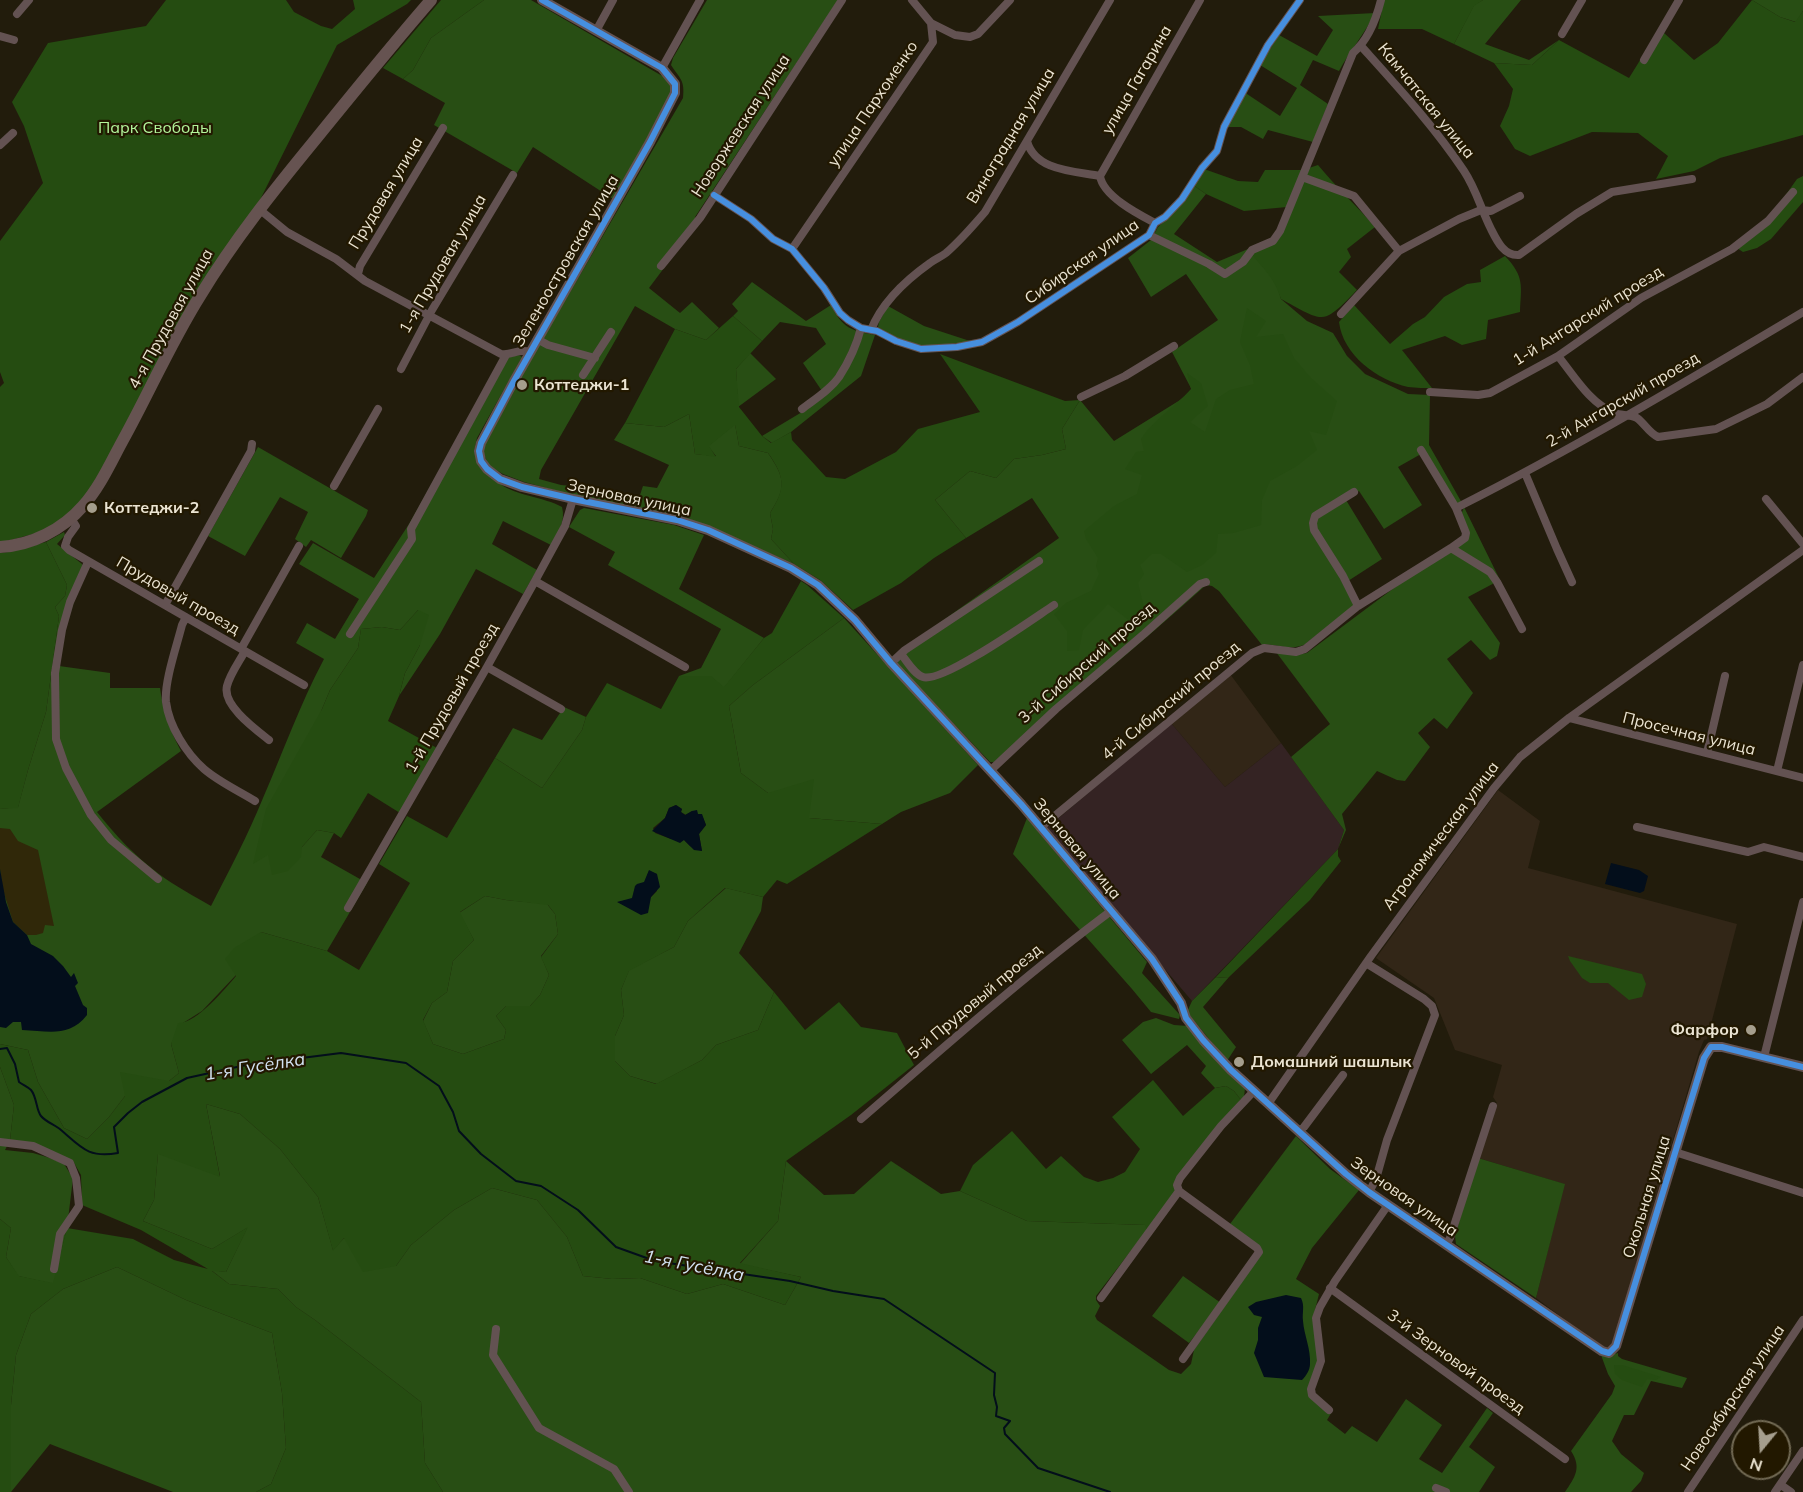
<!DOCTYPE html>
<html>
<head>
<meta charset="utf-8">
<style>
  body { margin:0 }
  #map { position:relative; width:1803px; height:1492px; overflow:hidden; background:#221c0c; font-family:Mulish,sans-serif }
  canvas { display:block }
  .north { position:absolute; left:1731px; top:1420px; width:60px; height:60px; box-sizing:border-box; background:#221800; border:2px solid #726a54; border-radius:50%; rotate:198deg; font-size:16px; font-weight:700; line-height:24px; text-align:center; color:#ebe4d2 }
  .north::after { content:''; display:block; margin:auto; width:21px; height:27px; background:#a59e8d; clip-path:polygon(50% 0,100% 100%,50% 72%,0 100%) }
</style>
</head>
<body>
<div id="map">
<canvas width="1803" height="1492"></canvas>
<div class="north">N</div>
</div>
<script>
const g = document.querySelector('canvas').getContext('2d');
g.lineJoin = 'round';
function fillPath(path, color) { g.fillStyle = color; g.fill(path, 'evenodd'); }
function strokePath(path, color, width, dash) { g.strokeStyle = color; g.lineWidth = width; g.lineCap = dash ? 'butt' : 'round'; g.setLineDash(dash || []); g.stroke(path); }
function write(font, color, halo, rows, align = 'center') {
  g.font = font + ' Mulish,sans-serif'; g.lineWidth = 4.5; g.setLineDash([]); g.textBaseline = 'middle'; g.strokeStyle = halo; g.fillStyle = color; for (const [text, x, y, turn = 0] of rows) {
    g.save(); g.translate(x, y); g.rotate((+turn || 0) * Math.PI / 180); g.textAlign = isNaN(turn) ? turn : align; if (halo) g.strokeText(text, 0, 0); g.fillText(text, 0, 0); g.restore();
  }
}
const industrial = new Path2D(`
  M1230 674 1281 743 1225 787 1171 723Z
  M1498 790 1540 821 1528 868 1737 924 1710 1028 1707 1039 1704 1040 1699 1052 1613 1343 1610 1348 1604 1349 1536 1298 1564 1184 1478 1158 1497 1103 1493 1097 1502 1065 1455 1050 1434 998 1376 958Z`);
const medical = new Path2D(`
  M1171 723 1225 787 1281 743 1344 830 1338 849 1192 1001 1047 831V828Z`);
const green = new Path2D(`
  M484 0H531L664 77 672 85V93L613 199 533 147 517 173 434 125 445 103 403 79 413 70 431 38Z
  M707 0H838L695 217 697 224 649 288 680 313 692 302 719 328 706 340 675 329 635 306 541 470 539 479 561 485 593 488 638 501 643 486 657 488 669 465 614 440 625 423 664 427 689 414 695 454 716 456 708 446 735 424 739 446 768 453C785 478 787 487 770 513L773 529 771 539 794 564 709 526 573 495 524 482 503 474 489 466 483 452 485 445 533 356 683 98C685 80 680 79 671 65L673 58Z
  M1483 0H1521L1485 44 1529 60 1559 40 1532 65 1494 63 1454 44 1474 5Z
  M1752 0H1803V11L1796 22 1780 17Z
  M1375 13C1365 33 1350 51 1339 71L1313 60 1300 85 1328 104 1313 142 1268 130 1263 139 1241 127H1228L1244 92 1280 116 1297 88 1260 65 1279 35 1317 56 1333 30 1318 16Z
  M1193 185 1206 194 1174 234 1217 262 1248 249 1269 273 1278 288 1281 299 1307 321 1333 333 1347 356 1365 374 1408 394 1430 395 1429 445 1462 503 1456 505 1421 454 1398 467 1422 505 1384 529 1359 491 1346 500 1382 559 1348 581 1359 602 1304 645C1286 651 1278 643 1262 645L1219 591 1212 586 1206 585C1137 647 1067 705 994 762H990L898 665 897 653 1059 538 1032 498 966 538 935 500 970 471 996 478 1014 459 1042 455 1066 449 1062 429 1080 400 1114 441 1193 392 1172 352 1218 320 1186 274 1151 297 1128 258 1151 240 1158 227 1168 217Z
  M752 282 806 321 831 305C842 328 852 331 875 335L861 376 791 432 772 443 762 436 802 412 822 391 803 363 826 344 816 328 780 322 762 341 733 316 738 311 732 304Z
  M888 306 924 326 973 342 922 346 897 338 878 327 879 322Z
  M750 353 776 379 738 407 736 369Z
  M519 355 522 357 477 438 474 451C482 461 488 473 497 481 510 495 545 497 562 507 566 521 558 533 551 545L503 521 492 544 537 570 523 594 476 569 440 634 399 696 405 673 420 645 418 610 400 630 382 627 361 629 358 648 330 690 322 709 268 855 302 847 317 830 334 833 321 857 367 883 327 951 261 932 236 975 202 1011 183 1023 171 1044 179 1073 169 1081 125 1096 109 1117 87 1139 64 1128 38 1082 28 1050 0 1044V809L18 807 28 770 46 712 59 616 55 607 65 596 67 585 46 542 64 532 65 535 57 544 82 564 84 572 64 632 59 666 110 673V688H160C163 711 170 731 181 751L97 812C115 835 135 856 159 874 175 886 194 896 211 906 229 871 248 835 263 798 283 752 300 704 324 659L296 643 307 623 335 639 359 599 299 564 313 543 374 578 409 524 500 363V359Z
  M258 447 368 510 366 516 341 558 311 540 306 547 295 539 308 512 280 497 245 556 208 536Z
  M1464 507 1500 580 1468 597 1500 643 1497 656 1490 660 1471 640 1447 659 1473 693 1447 729 1434 718 1418 733 1430 747 1405 781 1397 780 1377 771 1342 814 1346 830 1338 849 1344 830 1291 757 1330 724 1276 652 1295 655 1307 653 1402 582 1466 540 1461 515Z
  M584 508 674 525 704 535 679 589 764 638 724 688 710 676H679L701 668 721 629 608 565 615 552 569 527 580 510Z
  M844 618 978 765 950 793 901 812 882 824 809 818 768 793 741 773 729 706 753 685Z
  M564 707 586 717 582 730 542 788 495 758 513 728 542 740Z
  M1027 818 1147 962 1142 973 1180 1015 1179 1019 1151 1012 1132 989 1013 854Z
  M726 888 763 897 761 911 739 953 774 992 758 1030 716 1045 702 1060 657 1084 630 1076 615 1061V1036L624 1015 621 990 629 970 674 947 688 921Z
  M485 896 506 900 547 904 555 914 558 934 541 956 549 975 540 995 530 1006H506L496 1016 506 1030 504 1039 463 1054 433 1044 423 1021 432 1003 447 992 453 961 474 940 459 913Z
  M1229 977 1203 1007 1236 1047 1227 1061 1187 1012 1192 1001 1215 978Z
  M1156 1018 1174 1025 1188 1026 1245 1088 1244 1097 1241 1100 1234 1091 1226 1086 1215 1088 1201 1073 1206 1066 1187 1045 1151 1074 1122 1040 1143 1022Z
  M0 1067 14 1105 10 1140 5 1150 33 1153 50 1158 64 1164 73 1178 67 1228 54 1284 18 1276 6 1257 11 1228 0 1219Z
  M206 1104 240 1114 280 1149 318 1197 333 1250 344 1238 396 1266 411 1245 454 1210 492 1188 537 1200 567 1237 583 1276 612 1279 640 1278 687 1294 723 1284 785 1305 801 1277 740 1264 778 1221 786 1161 824 1195 854 1194 891 1161 941 1194 960 1191 1027 1221 1146 1225 1147 1230 1096 1296V1300L1100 1306 1095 1316 1097 1320 1169 1370 1181 1374 1191 1364 1194 1350 1260 1256 1230 1224 1296 1136 1330 1169 1359 1190 1312 1248 1296 1279 1319 1294 1313 1318 1318 1361 1313 1394 1333 1410 1327 1420 1345 1434 1352 1426 1377 1442 1406 1399 1442 1425 1419 1459 1442 1473 1487 1408 1493 1413 1469 1447 1495 1467 1479 1492H443L425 1463 421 1402 315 1320 296 1307 278 1289 229 1284 211 1270 226 1272 247 1228 212 1249 143 1221 154 1200 158 1153 220 1176Z
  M1478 1158 1565 1184 1536 1298 1456 1244 1455 1236Z
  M117 1267 186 1300 272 1333 282 1393 286 1448 271 1484 256 1492H173L50 1444 11 1492V1405L16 1355 31 1314 63 1289Z
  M1183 1276 1221 1303 1189 1343 1152 1316Z
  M1618 1353V1356L1622 1359 1687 1378 1682 1388 1651 1381 1634 1415H1624L1612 1441 1621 1454 1644 1473 1641 1481 1631 1492H1565C1575 1477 1582 1468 1571 1451L1612 1394 1615 1386 1608 1374 1601 1355 1607 1356Z`);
const forest = new Path2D(`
  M166 0H286L294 12 321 26 332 29 355 9 353 0H411L407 4 337 45 256 208 105 467 84 499 51 529 0 543V387L4 383 0 372V241L43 183 24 126 12 102 48 43 146 26Z
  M441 0H484L431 38 413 70 403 79 383 68Z
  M1384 0H1483L1474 6 1454 44 1422 29H1378Z
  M1752 0 1780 17 1795 22 1803 11V135L1720 158 1694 171 1656 179 1668 156 1638 133 1592 132 1530 156 1515 149 1500 126 1509 106 1513 89 1494 63 1532 65 1559 40 1629 78 1665 20 1664 33 1694 60 1718 43Z
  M1318 165C1336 187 1357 206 1375 227L1347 249 1351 257 1339 272 1357 290C1349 298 1333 317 1322 317 1312 318 1291 304 1281 299 1273 274 1262 269 1248 249 1278 236 1275 237 1287 207L1244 211 1206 194 1193 185 1204 169 1238 181 1258 182 1265 170H1303Z
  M1803 176V202L1771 239 1757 248 1743 252 1737 248 1772 214 1797 179Z
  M1505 256C1525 277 1521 286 1520 312L1488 320 1486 339 1462 345 1445 336 1402 350 1432 388C1425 388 1416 388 1408 387 1377 380 1343 355 1339 322L1354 305 1390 344 1413 324 1425 317 1444 297 1467 284 1481 282 1480 270Z
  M1247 308 1266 321 1256 337 1283 334 1294 358 1311 378 1337 401 1326 435 1309 431 1317 450 1297 466 1270 481 1262 500 1261 525 1233 533 1218 534 1216 553 1202 565 1187 572 1161 554H1152L1140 565 1144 574 1138 583 1145 612 1135 625 1108 604 1083 630 1079 650 1067 651V631L1054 614 1066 603 1091 591 1099 574 1096 566 1098 558 1086 539 1084 531 1114 506 1137 494 1142 475 1125 469 1136 452 1144 451 1141 439C1154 419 1175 407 1191 389L1187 373 1201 383 1208 406 1190 422 1205 432 1216 399 1230 390 1254 384 1250 365 1240 342Z
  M733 316 762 341 736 369 739 407 762 436 771 443 791 432 792 440 826 477 845 479 896 452 918 429 980 412 940 354 1065 401 1080 400 1062 429 1066 449 1042 455 1014 459 996 478 970 471 935 500 966 538 934 558 901 583 853 610 820 580 794 564 771 539 773 529 770 513C786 488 785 477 768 453L739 446 735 425 709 446 716 457 695 454 689 414 664 427 625 423 675 329 706 340Z
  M46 542 67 585 65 596 55 607 59 616 46 712 28 770 18 808 0 809V553L9 552Z
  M801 581 807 585 844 618 753 685 729 706 741 773 768 793 814 779 809 818 882 824 787 884 777 880 763 897 725 888 688 921 674 947 629 971 621 990 624 1015 615 1036V1061L630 1076 656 1084 702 1060 716 1045 758 1030 774 992 805 1030 839 1002 861 1027 897 1033 914 1065 851 1115 786 1161 778 1221 740 1263 801 1277 785 1305 723 1284 687 1294 640 1278 612 1279 583 1276 567 1237 537 1200 492 1188 454 1210 411 1245 396 1266 363 1272 344 1238 333 1251 318 1197 280 1149 240 1114 206 1104 220 1177 158 1154 154 1200 143 1221 212 1249 248 1227 226 1272 212 1271 229 1284 278 1289 296 1307 315 1320 421 1402 425 1463 443 1492H256L271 1484 286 1448 282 1393 272 1333 186 1300 117 1267 63 1289 31 1314 16 1355 11 1405V1492H0V1219L11 1228 6 1257 19 1276 53 1283 67 1228 133 1239 174 1260 208 1269 141 1230 82 1205 81 1175 73 1161 10 1140 14 1105 0 1067V1044L28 1050 38 1082 64 1128 87 1139 109 1117 125 1096 120 1072 169 1081 179 1073 171 1044 178 1023C196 1024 225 989 236 976L225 959 234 948 261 932 327 951 359 970 410 883 379 864 407 816 447 838 495 758 542 788 582 730 586 717 607 683 661 709 679 676H711L724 687 764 638 772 633ZM676 805 682 809 681 812 686 815 692 811H696L697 814 703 818 706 825 699 834 702 851 690 846 684 840 671 839 655 833 653 828 665 818 669 808ZM649 871 657 874V891L651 897 626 906 618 902 632 899 641 884 645 882ZM485 896 506 900 548 905 555 914 558 934 541 957 549 975 540 995 530 1006H506L496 1016 506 1030 504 1039 463 1054 433 1044 423 1020 432 1003 447 992 453 961 474 940 460 912Z
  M418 610 429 615 420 645 405 673 399 696 388 721 437 748 400 813 368 793 341 838 334 833 317 830 302 847 301 857 288 871 272 875 268 855 253 864 266 809 322 709 330 690 358 648 361 629 382 627 400 630Z
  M1338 849V856L1341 861 1310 900 1229 977 1215 978Z
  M1568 956 1642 974 1646 984 1642 997 1629 1000 1608 983H1590L1582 978 1570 961Z
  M1153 1080 1183 1116 1215 1088 1226 1086 1234 1091 1241 1100 1147 1230 1145 1225 1027 1221 960 1191 973 1165 1012 1131 1046 1169 1061 1156 1084 1177 1098 1182 1113 1178 1125 1172 1140 1149 1112 1117Z
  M1614 1365H1622L1661 1377 1656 1380 1647 1379 1642 1387 1622 1380 1615 1374Z`);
const sand = new Path2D(`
  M0 828 10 829 18 841 38 850 54 926 45 925 43 933 36 935H27L13 922 3 890 0 869Z`);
const water = new Path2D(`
  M676 805 682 809 681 812 685 815 692 811 697 810 698 814H702L706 825 699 834 702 851 694 850 684 840 680 843 652 831 665 818 669 808Z
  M1611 863 1639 870 1648 876 1644 891 1640 893 1605 884Z
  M0 869 6 902 13 922 27 935 31 944 53 956 63 966 71 977 74 973 78 983 75 986 83 1005 87 1008V1015C69 1038 48 1031 22 1030L21 1022H13L6 1028 0 1027Z
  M649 870 657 874 660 887 651 897 648 913 641 915 617 902 632 898 635 886 637 884 644 882Z
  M1286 1295 1301 1298C1305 1306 1302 1312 1303 1321 1304 1335 1311 1349 1310 1364 1310 1370 1306 1376 1302 1380L1264 1377 1254 1353 1258 1340V1328L1262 1317 1254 1315 1248 1307 1256 1302Z`);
const stream = new Path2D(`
  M0 1049 7 1048 15 1064 19 1082C23 1085 28 1087 31 1090 37 1097 36 1110 41 1116 46 1122 55 1125 61 1130 82 1148 88 1158 118 1153L114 1127 128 1113 142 1102 187 1078 246 1065 341 1053 406 1063 439 1086 453 1112 459 1131 481 1154 516 1181 541 1186 578 1210 616 1247 655 1261 790 1281 833 1291 884 1299 995 1373 994 1395 997 1407 996 1416 1010 1421 1004 1428 1005 1434 1038 1468 1110 1492`);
const minor = new Path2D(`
  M912 0 931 23
  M17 14 29 0
  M596 31 613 0
  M1562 34 1582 0
  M0 36 14 40
  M1361 46C1397 86 1434 126 1464 171 1476 189 1481 209 1491 229 1497 241 1504 256 1519 255L1576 214 1612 192 1692 179
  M1644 60 1679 0
  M662 68 700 0
  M1027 141C1035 171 1074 171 1100 176 1103 196 1138 214 1155 223
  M0 145 13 133
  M1100 176 1200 0
  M1302 177 1354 196 1399 251
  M714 195 751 219 773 239 792 249 824 288 840 313 848 320 861 328 877 331 896 341 921 349 957 347 982 342 1018 322 1149 235 1155 223 1165 217 1182 199 1202 168 1217 151 1224 127 1268 45 1300 0
  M259 209 287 232 336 259 365 281 501 354C512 356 517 348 530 352
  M1149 235 1209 264 1225 274 1243 262 1252 250 1273 241 1280 231 1353 53C1368 40 1376 20 1381 0
  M792 249 933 42 931 23 955 35 970 37 978 34 1010 0
  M661 266 700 218 842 0
  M358 274 360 266 443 128
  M1341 314 1399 251 1459 219 1481 210 1491 211 1520 196
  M871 330C882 302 906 280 930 263 935 259 941 257 946 253 961 240 973 226 985 212L1110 0
  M537 339 548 345 595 358
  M1558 356C1575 377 1589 402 1614 413 1621 416 1630 414 1637 418 1645 424 1649 433 1658 437L1716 429 1767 404 1803 377
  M401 369 432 310 513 175
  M583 375 611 332
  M1430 392 1478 395 1490 393 1558 356 1641 298 1732 249 1768 221 1793 192
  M1081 397 1125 376 1174 346
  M802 409C815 399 830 390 839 377 848 363 857 344 861 328
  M1421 450 1456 508 1466 533 1465 538 1451 548 1490 572 1497 582 1522 629
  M1525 473 1557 549 1572 582
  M334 486 378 409
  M1354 492 1315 516 1313 523 1314 530 1343 576 1358 606
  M1766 499 1803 544
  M1456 508C1575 448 1689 380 1803 312
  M71 518 76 526 68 537 65 546 69 550 304 685
  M88 562 70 602 62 630 55 673 56 739 66 768 91 815 111 840 158 879
  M535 581 685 667
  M165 605 251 451 252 444
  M186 617 182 625C177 645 164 682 166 702 169 726 186 753 204 769 219 782 239 791 255 801
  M350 634 412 539 411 529 506 355
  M241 649 299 546
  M245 651C239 662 230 674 227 686 222 705 255 729 269 740
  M901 654C907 661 914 674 923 677 942 684 1034 618 1054 605
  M891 663 905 650 1039 561
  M487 667 561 709
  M1569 718 1803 778
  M1707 753 1725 676
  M991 770 1056 709 1144 634 1200 584 1206 582
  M1777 771 1803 665
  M1637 827 1748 852 1764 847 1803 857
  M1040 828 1252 653 1264 648 1296 652 1305 649 1358 606 1451 548
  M348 908 487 667 535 581 565 526 573 499
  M1366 963 1424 999 1432 1006 1435 1015 1387 1140 1376 1179 1369 1192
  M1764 1057 1803 902
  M1268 1104 1371 956 1494 788 1520 757 1569 718 1803 550
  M861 1119C943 1048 1024 976 1111 911
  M1299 1131 1304 1127 1343 1075
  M0 1142 33 1146 70 1163 76 1178 79 1206 60 1234 54 1269
  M1675 1152 1803 1193
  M1179 1191 1257 1248 1259 1252 1183 1359
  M1447 1243 1450 1238 1493 1106
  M1330 1288 1565 1459
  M1101 1298 1179 1191 1177 1185 1180 1178 1221 1126 1254 1091
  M496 1329 493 1355 539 1428 614 1469 629 1492
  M1329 1410 1312 1395 1311 1389 1321 1361 1316 1318 1320 1307 1335 1281 1388 1205
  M1781 1485 1791 1492
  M1436 1488 1446 1492
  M1688 1492 1803 1320
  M1775 1492 1803 1451`);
const tertiary = new Path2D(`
  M542 0 662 68 675 84V93L650 142 514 381 481 443 479 451 481 461 487 469 500 479 522 487 573 499 677 520 708 530 791 568 818 585 855 620 891 663 1021 804 1152 959 1181 1003 1186 1018 1203 1040 1231 1070 1346 1174 1369 1192 1602 1351 1609 1353 1616 1346 1704 1058 1711 1047H1722L1803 1067`);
const secondary = new Path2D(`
  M0 547C32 545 62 530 83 506 100 487 111 462 123 440 149 393 171 342 200 296 234 240 274 190 315 140 354 92 391 46 431 0`);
const cycleway = new Path2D(`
  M542 0 662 68 675 84V93L650 142 514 381 481 443 479 451 481 461 487 469 500 479 522 487 573 499 677 520 708 530 791 568 818 585 855 620 891 663 1021 804 1152 959 1181 1003 1186 1018 1203 1040 1231 1070 1346 1174 1369 1192 1602 1351 1609 1353 1616 1346 1704 1058 1711 1047H1722L1803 1067
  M714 195 751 219 773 239 792 249 824 288 840 313 848 320 861 328 877 331 896 341 921 349 957 347 982 342 1018 322 1149 235 1155 223 1165 217 1182 199 1202 168 1217 151 1224 127 1268 45 1300 0`);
const markers = [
  [522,385,6,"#a59e8d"],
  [92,508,6,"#a59e8d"],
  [1751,1030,6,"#a59e8d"],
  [1239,1062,6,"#a59e8d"]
];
const streetNames = [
  ["улица Гагарина",1137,80,-60],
  ["Камчатская улица",1426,101,51],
  ["улица Пархоменко",873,104,-56],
  ["Новоржевская улица",741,126,-57],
  ["Виноградная улица",1011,136,-59],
  ["Прудовая улица",386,193,-59],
  ["Зеленоостровская улица",566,261,-60],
  ["Сибирская улица",1082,262,-35],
  ["1-я Прудовая улица",443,264,-60],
  ["1-й Ангарский проезд",1588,316,-32],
  ["4-я Прудовая улица",171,319,-61],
  ["2-й Ангарский проезд",1623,400,-30],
  ["Зерновая улица",629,498,12],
  ["Прудовый проезд",178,596,30],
  ["3-й Сибирский проезд",1087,663,-41],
  ["1-й Прудовый проезд",452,698,-60],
  ["4-й Сибирский проезд",1171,701,-40],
  ["Просечная улица",1689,734,14],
  ["Агрономическая улица",1441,836,-53],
  ["Зерновая улица",1077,849,50],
  ["5-й Прудовый проезд",975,1002,-40],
  ["Зерновая улица",1404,1197,35],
  ["Окольная улица",1647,1197,-73],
  ["3-й Зерновой проезд",1456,1362,36],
  ["Новосибирская улица",1733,1398,-56]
];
const parkNames = [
  ["Парк Свободы",155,128]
];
const poiNames = [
  ["Коттеджи-1",534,385],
  ["Коттеджи-2",104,508],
  ["Фарфор",1739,1030,"right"],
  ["Домашний шашлык",1251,1062]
];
const waterNames = [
  ["1-я Гусёлка",255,1067,-9],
  ["1-я Гусёлка",694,1266,11]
];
fillPath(industrial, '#322617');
fillPath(medical, '#342323');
fillPath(green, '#284e14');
fillPath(forest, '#254c11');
fillPath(sand, '#302809');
fillPath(water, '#030e1b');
strokePath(stream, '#030e1b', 2);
strokePath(minor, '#635252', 8);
strokePath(tertiary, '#635252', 10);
strokePath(secondary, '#665351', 12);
strokePath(cycleway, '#468fdf', 6);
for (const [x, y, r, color] of markers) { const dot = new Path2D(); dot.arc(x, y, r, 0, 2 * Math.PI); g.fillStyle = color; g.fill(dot); strokePath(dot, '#221800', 2); }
write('16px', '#ebe4d2', '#221800', streetNames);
write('16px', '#b3f69b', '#221800', parkNames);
write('bold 16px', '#ebe4d2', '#221800', poiNames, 'left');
write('italic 18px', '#d2e2f2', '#221800', waterNames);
</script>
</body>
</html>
